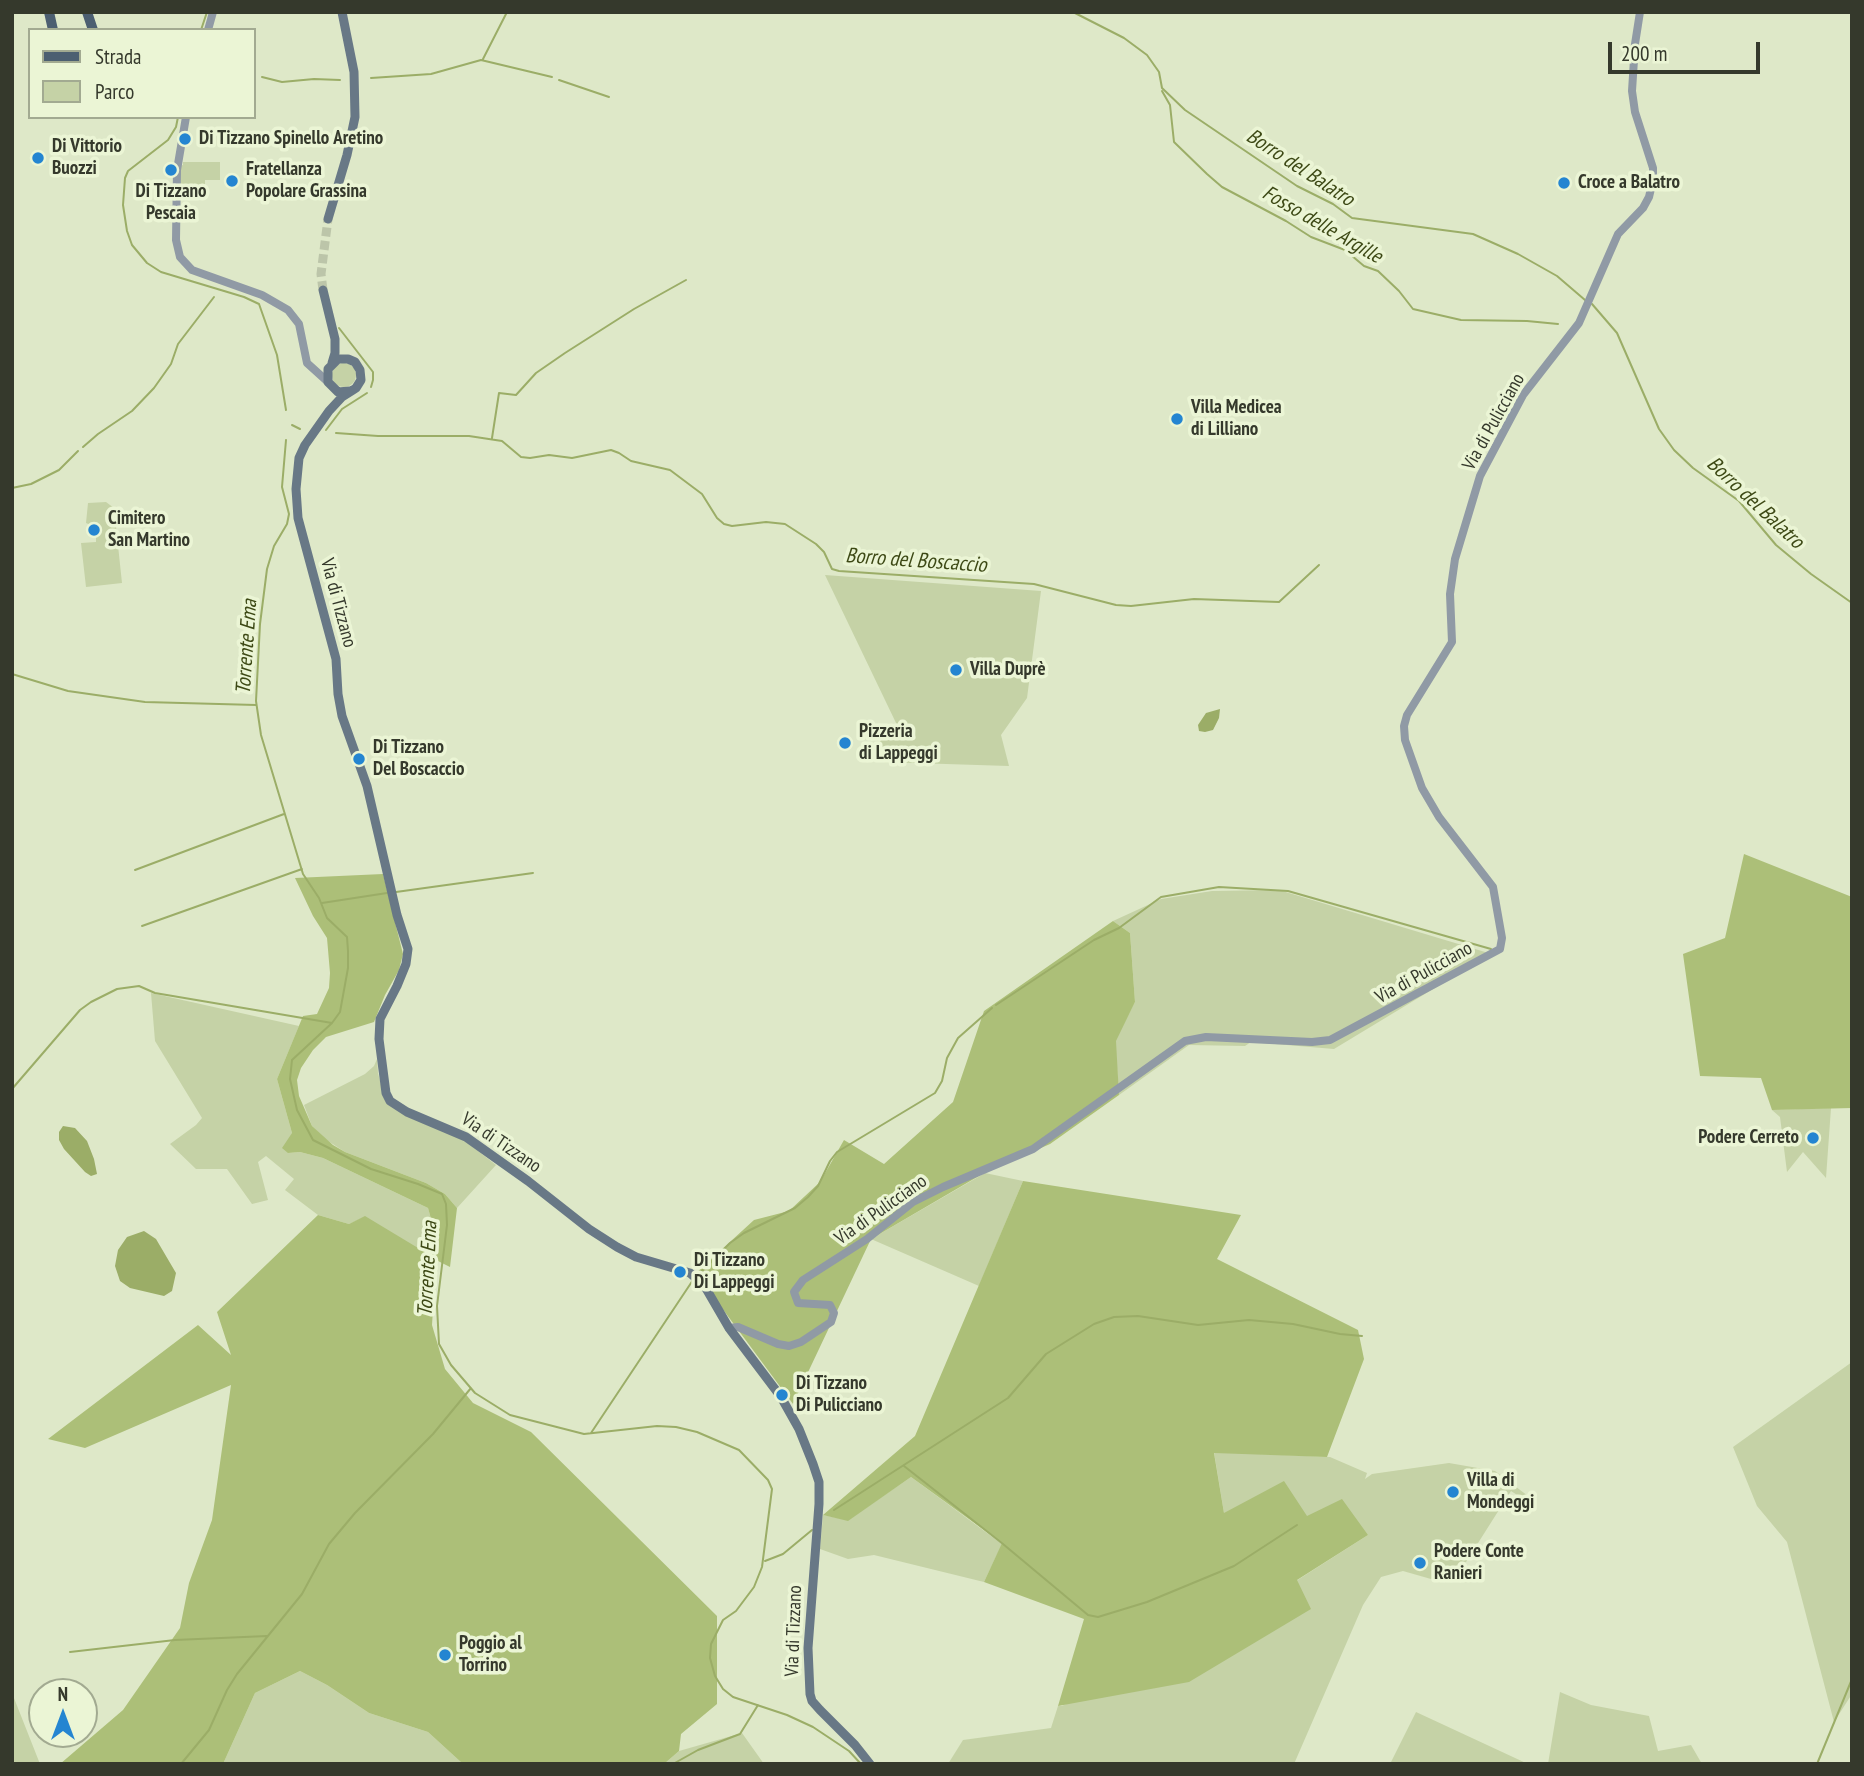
<!DOCTYPE html>
<html>
<head>
<meta charset="utf-8">
<style>
	body { margin:0 }
	#map { position:relative; width:1864px; height:1776px; overflow:hidden; background:#dee8c8; font-family:"PT Sans Narrow",sans-serif }
	canvas { display:block }
	.frame { position:absolute; inset:0; border:14px solid #35392c; pointer-events:none }
	.legend { position:absolute; left:28px; top:28px; width:228px; height:91px; box-sizing:border-box; background:#ebf5d5; border:2px solid #a2aa91; margin:0; padding:9px 12px; list-style:none; font-size:21px; color:#35392c }
	.legend li { display:flex; align-items:center; gap:14px; height:35px }
	.legend b { width:35px; border:2px solid #a2aa91 }
	.north { position:absolute; left:28px; top:1678px; width:70px; height:70px; box-sizing:border-box; background:#ebf5d5; border:2px solid #a2aa91; border-radius:50%; rotate:0deg; font-size:19px; font-weight:700; line-height:28px; text-align:center; color:#35392c }
	.north::after { content:''; display:block; margin:auto; width:24px; height:32px; background:#2485d1; clip-path:polygon(50% 0,100% 100%,50% 72%,0 100%) }
	.scale { position:absolute; left:1608px; top:42px; width:152px; height:32px; box-sizing:border-box; border:4px solid #35392c; border-top:0; padding-left:9px; font-size:21px; line-height:24px; white-space:nowrap; color:#35392c; -webkit-text-stroke:5px #ebf5d5; paint-order:stroke }
</style>
</head>
<body>
<div id="map">
<canvas width="1864" height="1776"></canvas>
<div class="frame"></div>
<ul class="legend">
<li><b style="height:9px;background:#4c5f71"></b>Strada</li>
<li><b style="height:19px;background:#c5d2a6"></b>Parco</li>
</ul>
<div class="north">N</div>
<div class="scale">200 m</div>
</div>
<script>
const c = document.querySelector('canvas').getContext('2d');
c.lineJoin = 'round';
function fill(path, color) { c.fillStyle = color; c.fill(path, 'evenodd'); }
const toPath = rows => new Path2D(rows.map(r => 'M' + r).join(''));
function strokePath(path, color, width, dash) { c.strokeStyle = color; c.lineWidth = width; c.lineCap = dash ? 'butt' : 'round'; c.setLineDash(dash || []); c.stroke(path); }
function label(font, color, halo, rows, align = 'center') {
  c.font = font + ' "PT Sans Narrow",sans-serif'; c.lineWidth = 7; c.setLineDash([]); c.textBaseline = 'middle'; c.strokeStyle = halo; c.fillStyle = color; for (const [text, x, y, turn = 0] of rows) {
    c.save(); c.translate(x, y); c.rotate((+turn || 0) * Math.PI / 180); c.textAlign = isNaN(turn) ? turn : align; if (halo) c.strokeText(text, 0, 0); c.fillText(text, 0, 0); c.restore();
  }
}
const green = toPath([
	[183,162,220,162,220,180,205,180,205,187,186,187,185,198,180,197,180,166,183,165],
	'332 375a12 12 0 1 1 24 0a12 12 0 1 1-24 0Z',
	[106,502,114,508,122,583,86,587,81,543,96,542,96,532,93,526,86,523,88,503],
	[825,575,1041,591,1027,698,1001,735,1009,766,883,762,880,741,897,725],
	[1279,890,1495,955,1453,977,1334,1049,1251,1042,1245,1046,1189,1045,1119,1095,1115,1041,1135,1002,1130,933,1113,921,1161,899,1212,891],
	[151,993,299,1026,277,1079,292,1133,288,1153,300,1152,323,1158,428,1208,433,1226,428,1255,365,1217,349,1224,318,1215,285,1190,294,1179,266,1156,258,1162,268,1200,252,1204,227,1169,196,1169,170,1144,196,1125,202,1118,155,1041],
	[377,1059,378,1073,384,1097,464,1140,496,1165,457,1208,445,1194,426,1183,345,1152,322,1137,312,1126,304,1105,365,1074,374,1066],
	[1831,1108,1826,1178,1803,1152,1787,1172,1780,1117,1772,1110],
	[985,1173,1023,1181,979,1286,871,1239],
	[1852,1362,1852,1694,1834,1722,1787,1542,1757,1506,1733,1447],
	[1214,1452,1330,1457,1367,1473,1365,1479,1372,1474,1449,1463,1495,1471,1532,1499,1528,1502,1511,1491,1466,1562,1431,1579,1403,1571,1381,1577,1363,1605,1294,1764,948,1764,963,1740,1051,1728,1058,1706,1062,1706,1296,1581,1368,1535,1307,1516,1224,1513],
	[911,1477,1002,1544,984,1582,874,1555,848,1559,820,1549,823,1515,848,1520],
	[300,1671,327,1685,369,1713,428,1732,463,1764,223,1764,255,1693],
	[1560,1692,1591,1705,1649,1716,1658,1751,1691,1745,1702,1764,1548,1764],
	[12,1693,40,1764,12,1764],
	[1416,1712,1528,1764,1390,1764],
	[742,1733,764,1764,664,1764,679,1751]
]);
const forest = toPath([
	[1744,854,1852,897,1852,1108,1772,1110,1761,1078,1700,1076,1683,954,1725,938],
	[383,874,403,954,399,970,385,995,374,1022,326,1037,313,1050,301,1068,297,1080,299,1096,312,1126,333,1145,345,1152,426,1183,445,1194,457,1208,450,1267,436,1260,432,1325,445,1369,473,1403,531,1432,717,1616,717,1704,681,1734,679,1751,664,1764,463,1764,428,1732,369,1713,327,1685,300,1671,255,1693,223,1764,60,1764,123,1710,180,1628,189,1583,212,1520,231,1385,85,1448,48,1439,198,1325,231,1355,217,1312,318,1215,349,1224,365,1216,428,1254,433,1226,428,1208,323,1158,300,1152,288,1153,282,1148,292,1133,277,1079,303,1016,317,1014,329,988,330,973,327,938,313,916,295,878],
	[1113,921,1130,933,1135,1002,1116,1041,1119,1095,1050,1144,984,1173,871,1239,793,1404,696,1273,754,1220,789,1211,820,1182,844,1140,884,1164,953,1102,984,1011],
	[1023,1181,1241,1215,1217,1259,1358,1330,1364,1359,1327,1457,1214,1453,1224,1513,1284,1481,1307,1516,1342,1499,1368,1535,1297,1580,1311,1609,1189,1682,1058,1706,1084,1619,984,1582,1002,1543,911,1477,848,1521,823,1515,915,1436]
]);
const water = toPath([
	[1220,709,1219,718,1213,730,1205,732,1199,731,1198,725,1206,713],
	[63,1126,75,1128,87,1141,94,1159,97,1174,91,1176,85,1172,64,1149,59,1140,59,1132],
	[144,1231,156,1239,176,1273,172,1291,164,1296,130,1288,120,1281,115,1266,118,1250,127,1237]
]);
const stream = toPath([
	[1073,12,1124,38,1147,55,1159,72,1162,88,1185,110,1297,186,1333,204,1352,218,1473,234,1518,254,1557,276,1585,300],
	[201,30,207,12],
	[483,59,507,12],
	[262,77,282,82,314,79,340,80],
	[371,78,431,74,481,60,552,77],
	[559,80,609,97],
	[1162,91,1170,105,1174,142,1207,174,1222,187,1286,221,1311,237,1345,250,1364,266,1378,271,1399,291,1413,309,1461,320,1527,321,1558,324],
	[178,117,176,127,168,140,128,171,125,178,123,205,127,231,132,245,147,263,161,272,244,297,259,304,277,355,286,410],
	[1592,304,1617,333,1659,429,1674,450,1693,468,1739,501,1776,545,1811,574,1852,603],
	[339,328,373,372,373,380,371,387],
	[292,425,300,429],
	[326,430,342,409,367,393],
	[336,433,378,436,469,436,502,441,521,457,530,458,549,455,572,458,611,450,619,453,631,461,670,470,702,494,717,518,724,524,732,526,766,522,785,524,816,544,824,552,832,569,839,571,1034,584,1116,605,1131,606,1194,599,1279,602,1319,565],
	[492,438,499,393,516,395,536,373,565,353,634,309,686,280],
	[286,440,282,487,289,514,287,524,274,546,267,569,260,624,256,701,261,735,303,874,319,898,327,918,347,937,348,951,348,968,340,1012,332,1023,292,1060,290,1079,297,1110,313,1140,371,1169,418,1184,442,1194,446,1204,447,1225,437,1306,439,1344,451,1365,475,1393,510,1415,584,1434,657,1426,676,1427,697,1432,739,1450,768,1480,772,1489,762,1567,754,1587,736,1611,723,1620,711,1644,710,1658,715,1676,723,1689,733,1697,787,1715,813,1727,849,1751,861,1764],
	[83,447,98,434,132,411,154,388,171,364,178,344,214,297],
	[12,488,31,484,59,470,78,451],
	[12,674,68,691,145,702,256,705],
	[135,870,284,814],
	[396,892,533,873],
	[322,903,387,893],
	[142,926,302,869],
	[996,1005,1094,940,1119,928,1161,897,1219,887,1288,891,1491,949],
	[12,1089,80,1010,91,1002,117,989,139,986,155,993,332,1023],
	[699,1274,730,1243,744,1233,795,1208,808,1197,818,1186,830,1161,837,1152,935,1093,942,1081,947,1058,958,1038,992,1008],
	[591,1433,693,1280],
	[904,1466,1003,1544,1088,1615,1098,1617,1147,1602,1234,1566,1297,1525],
	[834,1510,1008,1398,1046,1354,1094,1324,1114,1317,1138,1316,1198,1325,1249,1320,1293,1324,1340,1334,1362,1336],
	[765,1561,783,1554,812,1530],
	[70,1652,175,1640,267,1636],
	[181,1764,209,1730,227,1690,237,1674,302,1594,329,1544,355,1513,433,1434,471,1388],
	[673,1764,698,1750,740,1734,758,1705],
	[1817,1764,1852,1679]
]);
const secondaryTunnel = toPath([
	[323,290,321,274,328,219]
]);
const tertiary = toPath([
	[208,30,213,12],
	[186,117,177,170,176,240,180,257,192,270,262,295,288,310,299,324,307,363,328,382],
	[729,1328,738,1327,778,1344,789,1346,801,1342,831,1322,834,1313,830,1305,798,1303,794,1292,803,1280,867,1239,913,1202,943,1187,1033,1149,1185,1041,1206,1037,1312,1042,1330,1040,1500,949,1502,938,1493,887,1439,817,1422,788,1405,740,1404,726,1407,715,1452,642,1450,594,1455,559,1480,476,1523,395,1579,323,1618,234,1643,208,1649,197,1653,180,1653,168,1635,112,1632,91,1635,44,1640,12]
]);
const secondary = toPath([
	[328,219,347,155,355,117,354,72,342,12],
	[323,290,335,339,335,353,332,363],
	[350,391,338,392,328,382,328,369,338,359,348,359,355,362,360,370,361,380,356,388,353,390,342,397,329,411,305,445,299,458,296,489,298,518,336,659,338,694,342,716,367,786,397,915,408,949,406,964,397,986,380,1019,379,1039,386,1093,390,1101,407,1112,466,1137,528,1181,589,1229,617,1247,636,1257,690,1273,704,1285,729,1328,781,1397,799,1429,813,1464,819,1482,819,1504,808,1648,810,1694,812,1701,820,1710,855,1745,870,1764]
]);
const primary = toPath([
	[49,12,53,30],
	[87,12,93,30]
]);
const markers = [
	[185,139,7,"#2485d1"],
	[38,158,7,"#2485d1"],
	[171,170,7,"#2485d1"],
	[232,181,7,"#2485d1"],
	[1564,183,7,"#2485d1"],
	[1177,419,7,"#2485d1"],
	[94,530,7,"#2485d1"],
	[956,670,7,"#2485d1"],
	[845,743,7,"#2485d1"],
	[359,759,7,"#2485d1"],
	[1813,1138,7,"#2485d1"],
	[680,1272,7,"#2485d1"],
	[782,1395,7,"#2485d1"],
	[1453,1492,7,"#2485d1"],
	[1420,1563,7,"#2485d1"],
	[445,1655,7,"#2485d1"]
];
const poiNames = [
	["Di Tizzano Spinello Aretino",199,139],
	["Di Vittorio",52,147],
	["Buozzi",52,169],
	["Fratellanza",246,170],
	["Popolare Grassina",246,192],
	["Croce a Balatro",1578,183],
	["Di Tizzano",171,192,"center"],
	["Pescaia",171,214,"center"],
	["Villa Medicea",1191,408],
	["di Lilliano",1191,430],
	["Cimitero",108,519],
	["San Martino",108,541],
	["Villa Duprè",970,670],
	["Pizzeria",859,732],
	["di Lappeggi",859,754],
	["Di Tizzano",373,748],
	["Del Boscaccio",373,770],
	["Podere Cerreto",1799,1138,"right"],
	["Di Tizzano",694,1261],
	["Di Lappeggi",694,1283],
	["Di Tizzano",796,1384],
	["Di Pulicciano",796,1406],
	["Villa di",1467,1481],
	["Mondeggi",1467,1503],
	["Podere Conte",1434,1552],
	["Ranieri",1434,1574],
	["Poggio al",459,1644],
	["Torrino",459,1666]
];
const streetNames = [
	["Via di Pulicciano",1494,422,-61],
	["Via di Tizzano",338,603,75],
	["Via di Pulicciano",1424,973,-29],
	["Via di Tizzano",501,1143,34],
	["Via di Pulicciano",881,1210,-35],
	["Via di Tizzano",794,1631,-88]
];
const waterNames = [
	["Borro del Balatro",1300,168,33],
	["Fosso delle Argille",1322,225,30],
	["Borro del Balatro",1755,503,43],
	["Borro del Boscaccio",916,561,4],
	["Torrente Ema",247,647,-86],
	["Torrente Ema",428,1269,-87]
];
fill(green, '#c5d2a6');
fill(forest, '#acbf78');
fill(water, '#9bad67');
strokePath(stream, '#9bad67', 2);
strokePath(secondaryTunnel, '#bcc5a9', 9, [9, 4.5]);
strokePath(tertiary, '#909aa5', 8);
strokePath(secondary, '#687886', 9);
strokePath(primary, '#4c5f71', 10);
for (const [x, y, r, color] of markers) { const dot = new Path2D(); dot.arc(x, y, r, 0, 2 * Math.PI); c.fillStyle = color; c.fill(dot); strokePath(dot, '#ebf5d5', 2.5); }
label('bold 19px', '#35392c', '#ebf5d5', poiNames, 'left');
label('19px', '#35392c', '#ebf5d5', streetNames);
label('italic 21px', '#3d4915', '#ebf5d5', waterNames);
</script>
</body>
</html>
